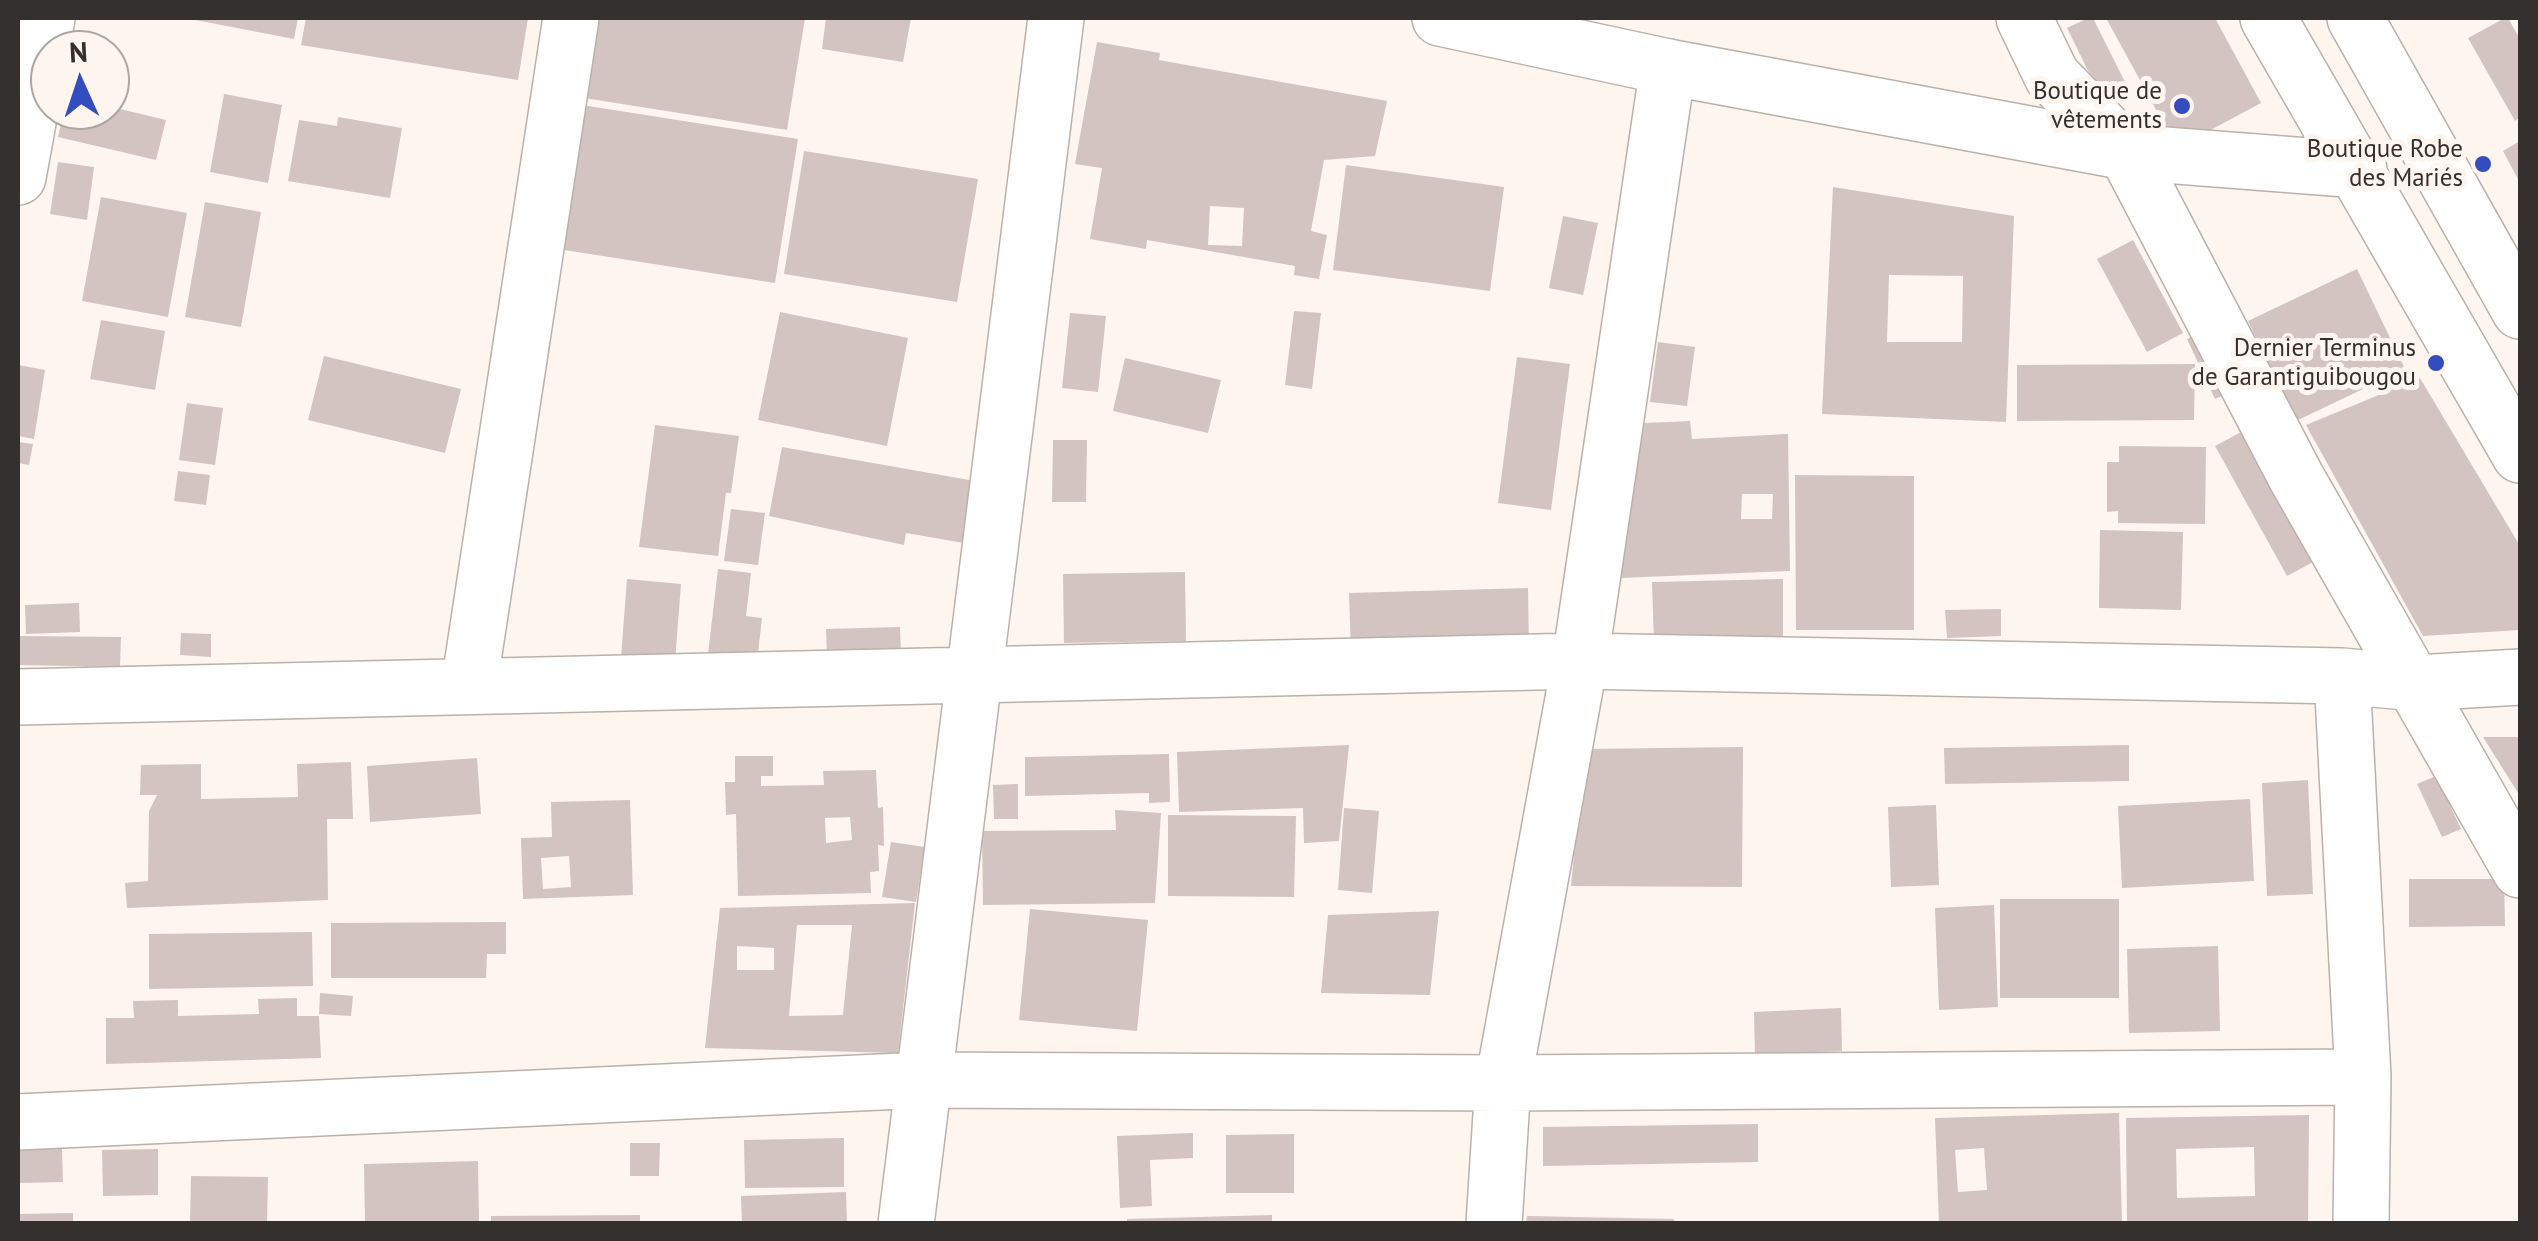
<!DOCTYPE html>
<html>
<head>
<meta charset="utf-8">
<style>
	body { margin:0 }
	#map { position:relative; width:2538px; height:1241px; overflow:hidden; background:#fef5ee; font-family:"PT Sans",sans-serif }
	canvas { display:block }
	.frame { position:absolute; inset:0; border:20px solid #34302d; pointer-events:none }
	.north { position:absolute; left:30px; top:30px; width:100px; height:100px; box-sizing:border-box; background:#fef5ee; border:2px solid #ada6a1; border-radius:50%; rotate:357deg; font-size:28px; font-weight:700; line-height:40px; text-align:center; color:#34302d }
	.north::after { content:''; display:block; margin:auto; width:35px; height:45px; background:#344dbe; clip-path:polygon(50% 0,100% 100%,50% 72%,0 100%) }
</style>
</head>
<body>
<div id="map">
<canvas width="2538" height="1241"></canvas>
<div class="frame"></div>
<div class="north">N</div>
</div>
<script>
const c = document.querySelector('canvas').getContext('2d');
c.lineJoin = 'round';
function fill(path, color) { c.fillStyle = color; c.fill(path, 'evenodd'); }
const toPath = rows => new Path2D(rows.map(r => 'M' + r).join(''));
function strokePath(path, color, width, dash) { c.strokeStyle = color; c.lineWidth = width; c.lineCap = dash ? 'butt' : 'round'; c.setLineDash(dash || []); c.stroke(path); }
function label(font, color, halo, rows, align = 'center') {
  c.font = font + ' "PT Sans",sans-serif'; c.lineWidth = 10; c.setLineDash([]); c.textBaseline = 'middle'; c.strokeStyle = halo; c.fillStyle = color; for (const [text, x, y, turn = 0] of rows) {
    c.save(); c.translate(x, y); c.rotate((+turn || 0) * Math.PI / 180); c.textAlign = isNaN(turn) ? turn : align; if (halo) c.strokeText(text, 0, 0); c.fillText(text, 0, 0); c.restore();
  }
}
const building = toPath([
	[185,18,298,18,294,39],
	[306,18,528,18,518,80,301,45],
	[597,18,805,18,787,130,584,98],
	[826,18,911,18,903,62,822,49],
	[2088,18,2093,18,2129,90,2104,103,2067,28],
	[2106,18,2215,18,2261,103,2177,148],
	[2505,18,2508,18,2520,39,2520,117,2515,121,2468,38],
	[1097,42,1160,53,1159,60,1387,101,1375,156,1324,160,1311,231,1327,235,1319,279,1294,275,1295,266,1147,240,1146,249,1090,239,1102,168,1075,164],
	[1210,206,1244,208,1242,246,1208,245],
	[110,62,125,65,116,108,166,120,156,160,58,137,64,110,110,110],
	[224,94,282,105,268,183,210,172],
	[582,105,798,139,775,283,558,249],
	[338,117,402,128,390,198,288,181,299,120,337,126],
	[2520,141,2520,183,2503,151],
	[804,151,978,179,957,302,784,274],
	[58,162,94,167,87,220,50,214],
	[1346,165,1504,187,1490,291,1333,270],
	[1833,187,2014,216,2006,422,1822,414],
	[1889,275,1963,276,1962,342,1887,342],
	[101,197,187,213,168,317,82,301],
	[205,202,261,212,241,327,185,317],
	[1563,216,1598,223,1583,295,1549,288],
	[2133,240,2183,333,2147,352,2097,259],
	[2357,269,2405,369,2296,421,2248,321],
	[1294,311,1321,313,1312,389,1285,385],
	[780,312,908,338,887,446,758,420],
	[1070,313,1106,316,1098,392,1062,388],
	[101,320,165,331,155,390,90,379],
	[2210,328,2239,388,2215,399,2187,339],
	[1658,342,1695,347,1687,406,1650,402],
	[324,356,461,389,445,453,308,420],
	[1517,357,1570,364,1551,510,1498,503],
	[1125,358,1221,380,1208,433,1113,411],
	[2195,364,2194,420,2017,421,2017,365],
	[18,365,45,370,34,439,18,436],
	[2420,378,2520,546,2520,630,2423,636,2306,425],
	[187,403,223,408,215,465,179,460],
	[1690,421,1692,439,1788,434,1790,571,1620,578,1624,424],
	[1742,494,1773,494,1772,519,1741,519],
	[655,425,739,436,731,493,726,493,718,556,639,547],
	[2243,431,2315,561,2287,576,2215,446],
	[1053,440,1087,440,1086,502,1052,502],
	[18,442,33,444,29,465,18,463],
	[2119,446,2206,447,2205,524,2118,523,2118,511,2107,512,2107,462,2119,462],
	[782,447,975,481,964,543,906,533,904,545,769,516],
	[178,471,210,475,206,505,174,501],
	[1795,475,1914,476,1914,630,1796,630],
	[731,509,765,513,758,565,724,561],
	[2100,530,2183,532,2181,610,2099,608],
	[718,569,751,573,746,616,762,618,757,661,708,654],
	[1185,572,1186,641,1064,643,1063,574],
	[627,579,681,584,675,661,621,657],
	[1783,579,1783,641,1654,643,1652,582],
	[1528,588,1529,649,1351,654,1349,593],
	[79,603,80,632,26,634,25,605],
	[2001,609,2001,636,1947,638,1945,610],
	[900,627,901,655,827,656,826,629],
	[181,633,211,634,211,657,180,655],
	[18,636,121,637,120,667,18,665],
	[2483,737,2520,737,2520,796],
	[1349,745,1339,841,1304,843,1303,808,1179,812,1177,752],
	[2129,745,2129,781,1945,784,1944,748],
	[1743,747,1742,887,1571,886,1584,749],
	[1169,754,1170,802,1149,803,1149,793,1025,796,1025,757],
	[735,756,773,756,773,776,761,776,761,786,824,785,823,771,876,770,878,808,883,807,884,846,878,845,879,871,870,872,871,893,738,896,736,814,726,815,725,782,735,782],
	[850,817,852,840,826,843,825,818],
	[477,758,481,814,370,822,367,766],
	[351,762,353,819,327,819,328,900,127,908,125,883,148,881,149,811,157,795,140,795,141,765,201,764,201,799,298,797,297,764],
	[2436,776,2461,829,2442,837,2417,784],
	[2308,780,2313,894,2267,896,2262,783],
	[1018,784,1018,819,994,819,993,785],
	[2250,799,2254,881,2122,888,2118,806],
	[630,800,633,895,523,899,521,838,552,837,551,802],
	[569,856,571,887,543,889,541,858],
	[1936,805,1939,885,1891,887,1888,807],
	[1344,808,1379,811,1372,893,1338,890],
	[1115,810,1161,813,1155,903,983,905,982,831,1116,830],
	[1168,815,1296,816,1294,897,1168,896],
	[891,842,925,847,916,902,882,897],
	[2409,879,2504,879,2505,926,2409,927],
	[2000,899,2119,899,2119,998,2000,998],
	[915,903,898,1053,705,1048,720,908],
	[797,925,852,925,843,1015,789,1016],
	[737,946,774,948,774,970,737,970],
	[1994,905,1998,1007,1939,1010,1935,908],
	[1030,909,1148,920,1137,1031,1019,1020],
	[1439,911,1430,995,1321,993,1328,915],
	[506,922,506,954,487,954,486,978,331,978,331,923],
	[312,932,313,986,149,989,149,934],
	[2218,946,2220,1031,2129,1033,2127,949],
	[320,993,353,996,351,1016,319,1014],
	[297,998,297,1016,319,1016,321,1058,106,1064,106,1018,134,1018,133,1001,178,1000,178,1016,259,1014,258,999],
	[1841,1008,1842,1051,1755,1055,1754,1012],
	[2119,1113,2122,1224,1939,1224,1935,1118],
	[1984,1148,1987,1190,1958,1192,1955,1150],
	[2309,1115,2308,1224,2127,1224,2126,1118],
	[2254,1147,2255,1196,2177,1198,2176,1149],
	[1758,1124,1758,1162,1543,1166,1543,1127],
	[1193,1133,1193,1158,1150,1160,1152,1206,1120,1208,1117,1136],
	[1294,1134,1294,1193,1226,1193,1226,1135],
	[844,1138,844,1187,745,1188,744,1140],
	[630,1143,660,1143,659,1176,630,1176],
	[62,1149,63,1182,18,1183,18,1150],
	[158,1149,158,1195,103,1196,102,1150],
	[478,1161,479,1224,365,1224,364,1164],
	[191,1176,268,1177,267,1224,190,1224],
	[846,1192,847,1224,742,1224,741,1196],
	[73,1213,73,1224,18,1224,18,1214],
	[640,1215,640,1224,491,1224,491,1216],
	[1272,1215,1272,1224,1127,1224,1127,1219],
	[1527,1216,1674,1219,1674,1224,1526,1224]
]);
const minor = toPath([
	[2024,18,2052,76,2126,152,2296,477,2520,870],
	[18,177,47,18],
	[2342,676,2363,1077,2361,1224],
	[469,686,571,18],
	[18,697,1580,661,2342,676,2416,683,2520,677],
	[18,1122,923,1080,1503,1083,2363,1077],
	[906,1224,1056,18],
	[1494,1224,1503,1083,1580,661,1668,67]
]);
const tertiary = toPath([
	[1440,18,1668,67,2126,152,2359,170]
]);
const secondary = toPath([
	[2268,18,2520,455],
	[2355,18,2520,311]
]);
const markers = [
	[2182,106,10,"#344dbe"],
	[2483,164,10,"#344dbe"],
	[2436,363,10,"#344dbe"]
];
const poiNames = [
	["Boutique de",2162,92],
	["vêtements",2162,121],
	["Boutique Robe",2463,150],
	["des Mariés",2463,179],
	["Dernier Terminus",2416,349],
	["de Garantiguibougou",2416,378]
];
fill(building, '#d3c4c1');
strokePath(minor, '#bcb1a8', 58);
strokePath(tertiary, '#bcb1a8', 58);
strokePath(secondary, '#bcb1a8', 58);
strokePath(minor, '#fff', 55);
strokePath(tertiary, '#fff', 55);
strokePath(secondary, '#fff', 55);
for (const [x, y, r, color] of markers) { const dot = new Path2D(); dot.arc(x, y, r, 0, 2 * Math.PI); c.fillStyle = color; c.fill(dot); strokePath(dot, '#fef5ee', 4); }
label('25px', '#34302d', '#fef5ee', poiNames, 'right');
</script>
</body>
</html>
